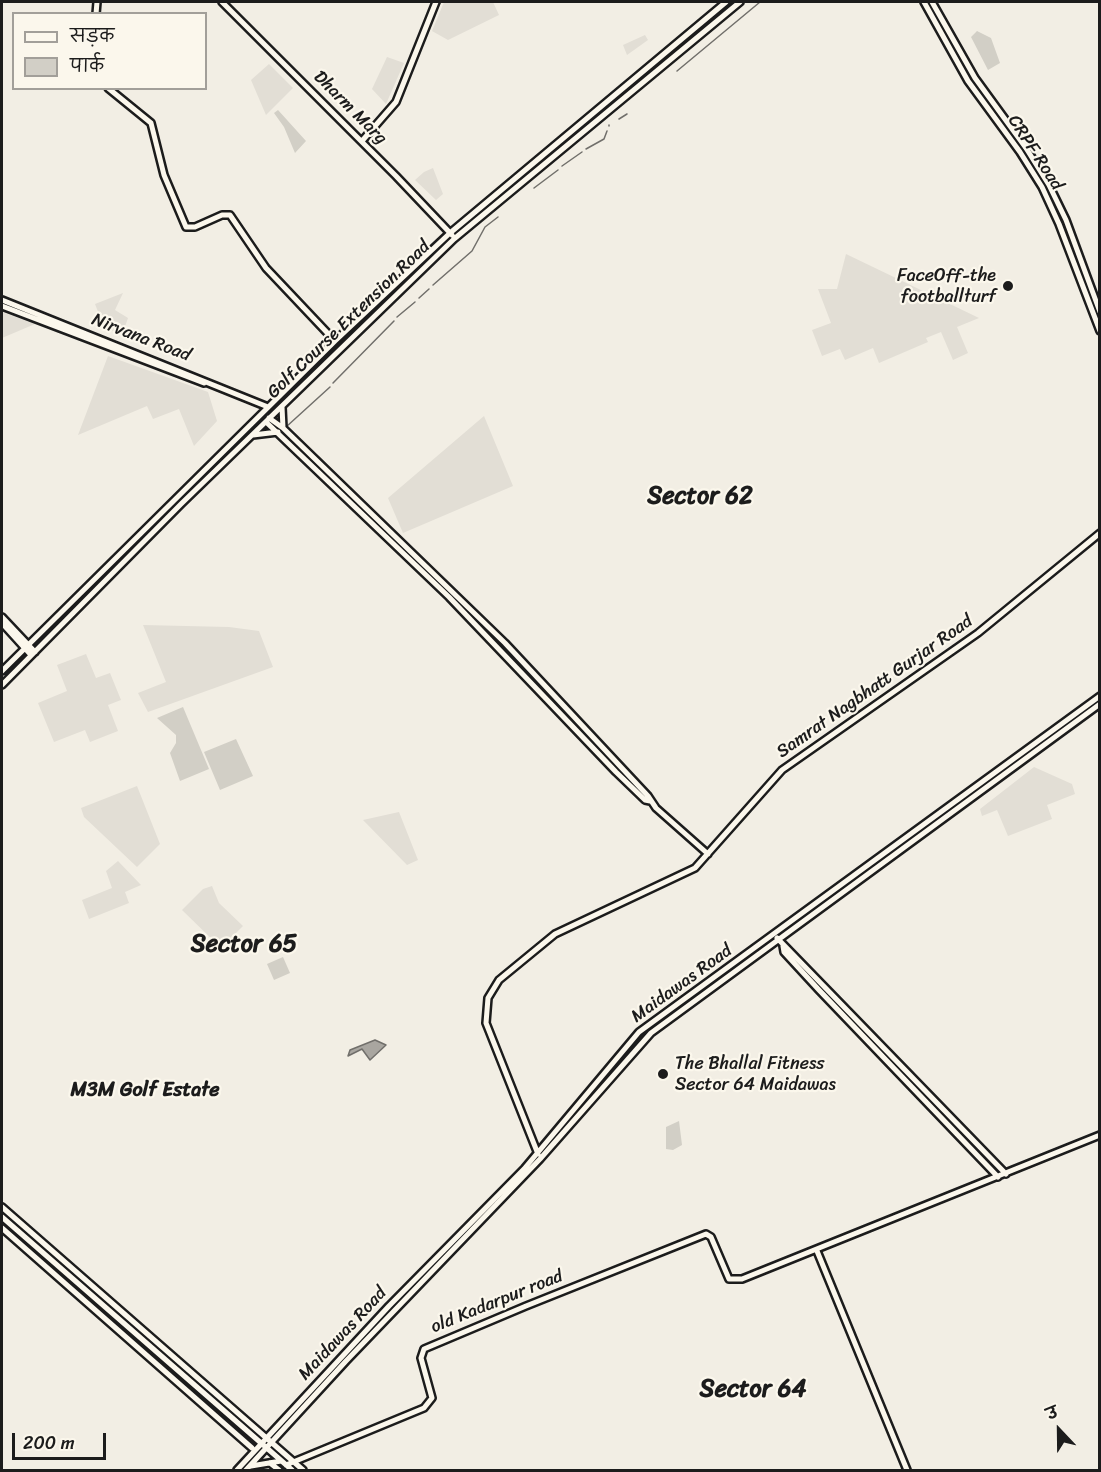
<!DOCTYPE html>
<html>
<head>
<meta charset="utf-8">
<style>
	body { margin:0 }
	#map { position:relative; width:1101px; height:1472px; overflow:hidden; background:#f2eee4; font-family:Sriracha,"Playpen Sans Deva",sans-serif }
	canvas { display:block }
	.frame { position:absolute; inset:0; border:3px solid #1c1c1c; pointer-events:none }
	.legend { position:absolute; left:12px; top:12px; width:195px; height:78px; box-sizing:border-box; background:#fbf7ec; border:2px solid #a29f99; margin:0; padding:8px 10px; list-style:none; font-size:18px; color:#1c1c1c }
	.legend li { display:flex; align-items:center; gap:12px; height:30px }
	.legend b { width:30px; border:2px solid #a29f99 }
	.north { position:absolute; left:1029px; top:1400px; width:60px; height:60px; -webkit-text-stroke:4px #fbf7ec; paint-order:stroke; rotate:338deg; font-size:16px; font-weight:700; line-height:24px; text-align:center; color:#1c1c1c }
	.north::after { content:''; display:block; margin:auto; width:21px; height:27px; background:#1c1c1c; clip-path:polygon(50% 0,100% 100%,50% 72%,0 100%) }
	.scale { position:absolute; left:12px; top:1433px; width:94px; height:27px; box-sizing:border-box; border:3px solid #1c1c1c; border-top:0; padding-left:8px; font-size:18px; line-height:21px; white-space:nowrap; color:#1c1c1c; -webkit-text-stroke:4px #fbf7ec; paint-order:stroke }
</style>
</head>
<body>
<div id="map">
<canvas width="1101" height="1472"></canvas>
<div class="frame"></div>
<ul class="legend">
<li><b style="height:8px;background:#fbf7ec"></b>सड़क</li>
<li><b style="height:16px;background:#d2cfc6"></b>पार्क</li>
</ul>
<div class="north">उ</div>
<div class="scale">200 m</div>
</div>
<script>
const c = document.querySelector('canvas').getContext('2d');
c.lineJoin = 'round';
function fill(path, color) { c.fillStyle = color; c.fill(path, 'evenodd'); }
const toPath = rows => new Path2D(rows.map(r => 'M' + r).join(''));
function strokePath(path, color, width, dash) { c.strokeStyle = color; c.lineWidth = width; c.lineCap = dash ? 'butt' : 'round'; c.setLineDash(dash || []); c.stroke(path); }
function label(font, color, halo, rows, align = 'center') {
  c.font = font + ' Sriracha,sans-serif'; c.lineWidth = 4.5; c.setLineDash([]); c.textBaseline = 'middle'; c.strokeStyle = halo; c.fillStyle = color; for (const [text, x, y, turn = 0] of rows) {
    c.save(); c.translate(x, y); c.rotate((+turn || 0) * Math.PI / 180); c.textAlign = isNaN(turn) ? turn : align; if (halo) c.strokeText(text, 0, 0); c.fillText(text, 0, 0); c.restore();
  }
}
const built = toPath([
	[444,2,493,2,499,15,448,40,432,31],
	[645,35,648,40,627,55,623,45],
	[387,57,404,63,386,104,372,89],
	[269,64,293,88,266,115,251,80],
	[433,168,443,194,436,200,415,180,424,172],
	[846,254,979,318,957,327,968,353,953,360,941,332,926,338,928,342,879,363,873,348,845,360,840,349,822,356,812,330,831,323,818,289,837,289],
	[123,293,115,310,128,318,122,335,104,327,95,304],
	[2,312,35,324,2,338],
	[108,356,208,392,217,421,194,446,179,409,153,419,147,406,78,435],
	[484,416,513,486,403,533,388,498],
	[143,625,229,627,259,631,273,667,148,712,138,693,166,682],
	[86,654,96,678,110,673,121,700,108,705,118,731,90,742,85,730,54,742,38,703,67,691,57,665],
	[1034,767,1072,784,1075,794,1047,805,1052,819,1008,836,997,810,982,816,980,809],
	[137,786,160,844,137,867,84,817,81,808],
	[399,812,418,860,407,865,363,820],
	[118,861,141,885,125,892,129,903,89,919,82,900,112,888,106,871],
	[212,886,219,903,243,926,221,948,182,910,203,889]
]);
const green = toPath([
	[977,31,991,38,1000,63,988,70,971,37],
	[278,110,306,141,295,153,284,127,274,113],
	[189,489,190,492,164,519,36,647,33,646],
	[183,707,209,769,180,781,170,753,176,743,176,735,157,718],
	[236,739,253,776,220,790,204,752],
	[283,957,290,973,274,980,267,964],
	[679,1121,682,1145,673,1150,666,1149,666,1127]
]);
const water = toPath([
	[375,1040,386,1045,370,1060,362,1049,348,1056,350,1050,375,1040]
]);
const stream = toPath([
	[677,71,760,2],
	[619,119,627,114],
	[609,126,609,125],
	[586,149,604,139,607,131],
	[562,166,582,152],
	[534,188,558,170],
	[433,285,472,251,485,227,498,217],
	[419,298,429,289],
	[397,317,415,302],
	[333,383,394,321],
	[286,427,330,387]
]);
const secondary = toPath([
	[222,2,396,176,452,235],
	[924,2,968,81,1020,152,1042,187,1059,224,1100,331],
	[932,2,975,78,1026,148,1049,185,1066,220,1100,312],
	[96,14,97,2],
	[108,88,151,123,164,175,186,227,195,227,222,215,230,215,266,268,335,341],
	[362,141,396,102,436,2],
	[2,300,268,407],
	[2,306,204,383],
	[282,407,283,428],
	[269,418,283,428,505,643,648,796,656,808,708,854],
	[266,422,449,597,616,772,645,800,650,801],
	[253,435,278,432],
	[2,617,35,652],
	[2,623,31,655],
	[2,671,335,341,450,233,726,2],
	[2,685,181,504,454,239,740,2],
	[777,938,1006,1174],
	[783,946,784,952,819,990,998,1177],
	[538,1154,486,1023,488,998,499,980,555,934,695,868,782,770,978,633,1100,533],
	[2,1207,303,1470],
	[2,1217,292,1470],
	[2,1228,252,1448],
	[817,1251,907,1470],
	[270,1463,279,1470],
	[286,1465,424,1408,432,1398,421,1358,424,1349,526,1306,706,1234,711,1237,729,1279,742,1279,1100,1135],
	[251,1466,281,1461],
	[237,1470,389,1306,524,1169,639,1032,1100,696],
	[246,1470,346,1361,540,1159,651,1033,1100,704]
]);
const markers = [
	[1008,286,6,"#1c1c1c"],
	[663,1074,6,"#1c1c1c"]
];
const streetNames = [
	["Dharm Marg",350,108,45],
	["CRPF Road",1035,153,57],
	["Golf Course Extension Road",349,320,-44],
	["Nirvana Road",141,338,21],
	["Samrat Nagbhatt Gurjar Road",875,687,-35],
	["Maidawas Road",682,984,-36],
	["old Kadarpur road",497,1302,-22],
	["Maidawas Road",343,1334,-47]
];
const poiNames = [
	["FaceOff-the",996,276],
	["footballturf",996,297],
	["The Bhallal Fitness",675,1064,"left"],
	["Sector 64 Maidawas",675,1085,"left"]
];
const neighbourhoodNames = [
	["M3M Golf Estate",145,1091]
];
const districtNames = [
	["Sector 62",700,497],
	["Sector 65",244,945],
	["Sector 64",753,1390]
];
fill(built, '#e2ded5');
fill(green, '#d2cfc6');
fill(water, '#a9a6a0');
strokePath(water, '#716f6b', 1.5);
strokePath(stream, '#716f6b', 1.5);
strokePath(secondary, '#1c1c1c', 10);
strokePath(secondary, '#fbf7ec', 5);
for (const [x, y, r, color] of markers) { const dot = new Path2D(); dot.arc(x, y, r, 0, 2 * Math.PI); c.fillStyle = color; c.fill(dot); strokePath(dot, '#fbf7ec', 2); }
label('18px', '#1c1c1c', '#fbf7ec', streetNames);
label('18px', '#1c1c1c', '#fbf7ec', poiNames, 'right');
label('bold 20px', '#1c1c1c', '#fbf7ec', neighbourhoodNames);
label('bold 24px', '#1c1c1c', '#fbf7ec', districtNames);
</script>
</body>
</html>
